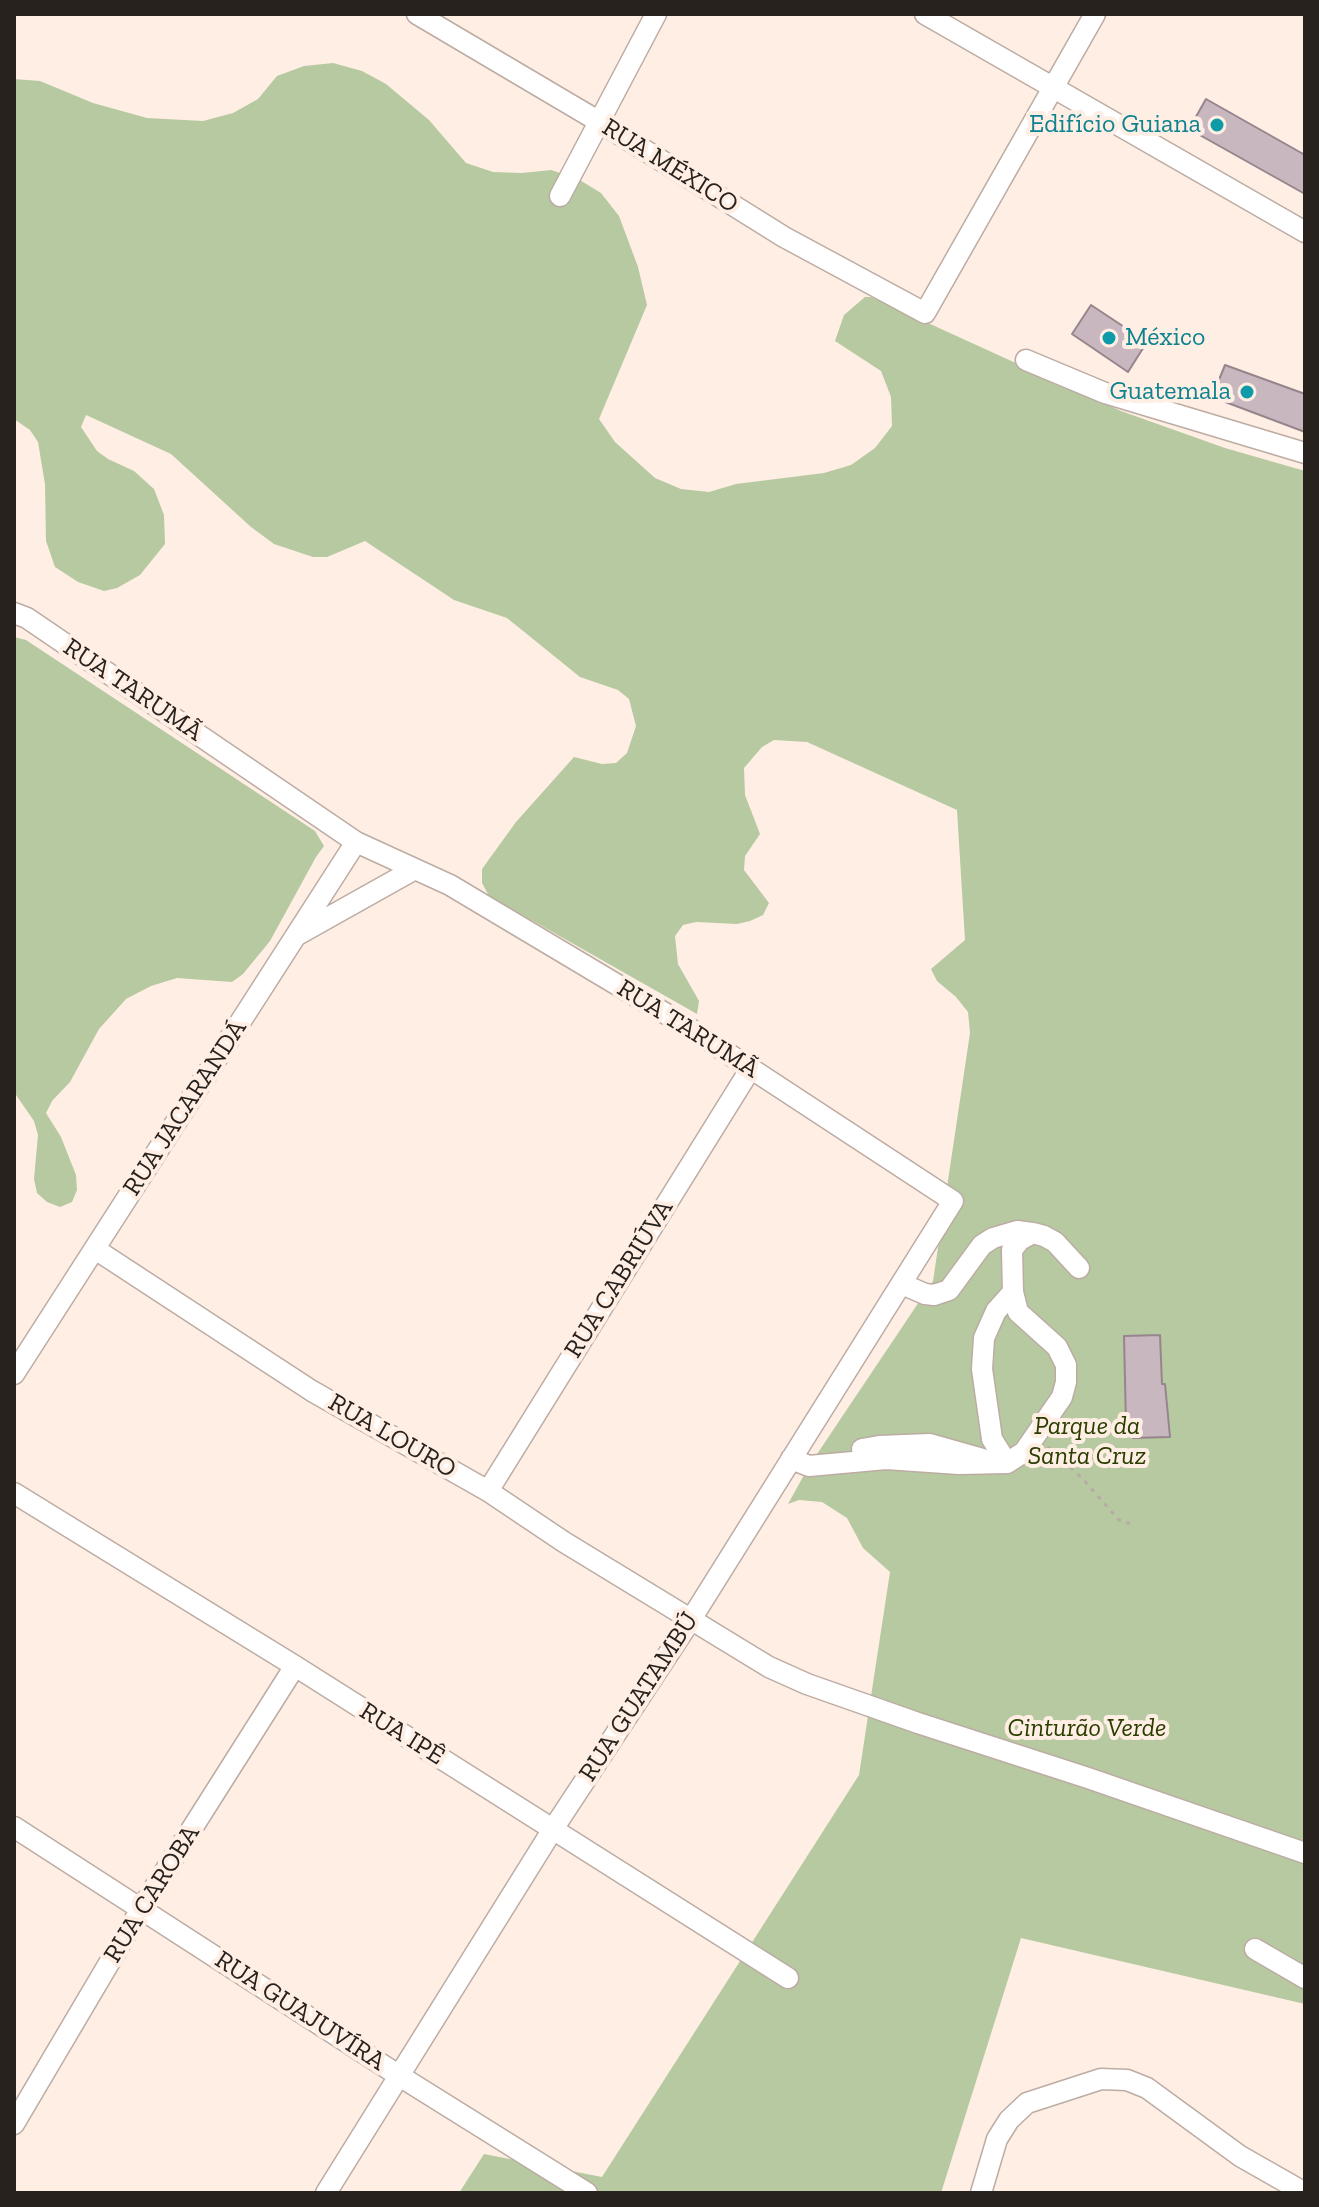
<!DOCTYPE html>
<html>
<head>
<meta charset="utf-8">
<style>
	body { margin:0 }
	#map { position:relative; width:1319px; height:2207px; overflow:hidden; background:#ffeee4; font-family:"Zilla Slab",serif }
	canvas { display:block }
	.frame { position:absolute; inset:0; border:16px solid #28221e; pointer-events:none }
</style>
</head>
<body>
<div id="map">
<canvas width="1319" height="2207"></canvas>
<div class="frame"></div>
</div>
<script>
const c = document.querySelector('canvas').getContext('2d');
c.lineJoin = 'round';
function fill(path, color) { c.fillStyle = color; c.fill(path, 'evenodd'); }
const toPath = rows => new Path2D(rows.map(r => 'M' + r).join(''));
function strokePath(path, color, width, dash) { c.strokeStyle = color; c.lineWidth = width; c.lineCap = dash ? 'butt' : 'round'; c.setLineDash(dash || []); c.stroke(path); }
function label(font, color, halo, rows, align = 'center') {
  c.font = font + ' "Zilla Slab",serif'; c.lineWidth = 8; c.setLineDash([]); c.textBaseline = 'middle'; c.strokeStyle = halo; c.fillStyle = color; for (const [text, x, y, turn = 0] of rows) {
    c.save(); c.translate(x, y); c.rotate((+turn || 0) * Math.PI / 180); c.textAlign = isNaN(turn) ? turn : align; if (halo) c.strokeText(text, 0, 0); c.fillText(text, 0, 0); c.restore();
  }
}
const green = toPath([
	[333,63,362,71,386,84,429,120,466,163,493,172,522,173,551,170,578,179,601,193,619,216,638,267,647,305,599,419,615,442,655,478,681,489,709,492,736,484,824,473,851,465,875,448,892,426,891,397,881,371,835,341,844,315,865,297,871,297,1121,411,1225,448,1305,471,1305,2004,1021,1938,941,2193,459,2193,484,2154,602,2177,859,1775,890,1572,863,1548,847,1518,822,1502,799,1500,788,1504,809,1466,933,1281,970,1033,968,1012,956,997,937,981,931,969,965,940,957,810,807,742,774,740,762,747,744,768,745,795,760,834,745,856,744,870,769,903,763,915,750,921,737,924,696,922,683,925,675,936,678,964,699,1001,697,1014,489,896,482,883,482,869,516,822,574,757,602,764,616,763,627,753,636,726,629,699,618,690,580,677,507,618,454,600,365,541,327,557,313,557,274,544,251,527,171,454,86,415,81,427,97,451,108,459,134,471,154,489,164,515,165,544,140,575,117,588,104,591,78,582,55,567,46,541,45,484,38,442,30,430,14,419,14,79,40,81,93,103,147,118,203,121,233,113,258,99,277,76,304,66],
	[14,637,26,640,315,831,324,846,316,857,270,941,243,974,232,982,177,978,151,986,126,999,99,1029,70,1082,52,1101,46,1113,61,1137,76,1175,77,1190,72,1202,60,1207,47,1202,37,1193,34,1179,38,1135,34,1121,14,1092]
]);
const building = toPath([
	[1206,99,1305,155,1305,194,1189,129,1206,99],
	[1091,305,1147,342,1128,372,1072,334,1091,305],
	[1225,365,1305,394,1305,432,1212,397,1225,365],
	[1160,1335,1162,1384,1165,1384,1170,1437,1133,1438,1133,1425,1126,1425,1124,1336,1160,1335]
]);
const path = toPath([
	[1048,1447,1082,1478,1118,1519,1124,1523,1130,1523]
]);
const minor = toPath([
	[417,14,598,121,784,237,925,313,1095,14],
	[925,14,1305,232],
	[560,196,656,14],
	[1026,360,1105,393,1305,453],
	[14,613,27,618,356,842,450,885,683,1024,953,1201,690,1621,553,1829,326,2193],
	[299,934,415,869],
	[95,1249,312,1391,488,1491,564,1542,769,1667,807,1684,918,1723,1088,1778,1305,1853],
	[902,1284,925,1294,934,1295,949,1290,982,1245,993,1238,1017,1231,1032,1233],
	[14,1374,356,842],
	[862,1449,879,1446,930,1444,983,1459],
	[791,1459,809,1466,886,1459,959,1464,1007,1463,1024,1452,1062,1397,1066,1382,1066,1365,1057,1347,1018,1312,1013,1292,1012,1250,1020,1240,1033,1233,1044,1236,1055,1242,1079,1268],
	[1007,1463,992,1439,982,1369,984,1338,996,1311,1013,1292],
	[488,1491,751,1068],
	[14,1493,295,1666,788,1978],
	[14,1827,398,2075,587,2193],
	[1255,1949,1305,1978],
	[14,2124,141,1909,295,1666],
	[981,2193,997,2139,1009,2120,1027,2103,1101,2079,1127,2080,1147,2088,1240,2156,1305,2193]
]);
const markers = [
	[1217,125,8,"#0f9aa8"],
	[1109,338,8,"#0f9aa8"],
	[1247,392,8,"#0f9aa8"]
];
const cultureNames = [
	["Edifício Guiana",1201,125],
	["México",1125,338,"left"],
	["Guatemala",1231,392]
];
const streetNames = [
	["RUA MÉXICO",670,166,32],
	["RUA TARUMÃ",133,690,34],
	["RUA TARUMÃ",688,1029,32],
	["RUA JACARANDÁ",185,1108,-57],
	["RUA CABRIÚVA",619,1279,-58],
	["RUA LOURO",392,1436,30],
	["RUA GUATAMBÚ",639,1697,-57],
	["RUA IPÊ",402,1734,32],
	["RUA CAROBA",152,1894,-58],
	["RUA GUAJUVÍRA",300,2011,33]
];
const parkNames = [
	["Parque da",1087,1427],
	["Santa Cruz",1087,1457],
	["Cinturão Verde",1087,1729]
];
fill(green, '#b7c9a0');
fill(building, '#c8b7bf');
strokePath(building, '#96858d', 2);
strokePath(minor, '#bcaca3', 23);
strokePath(path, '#b8aba3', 3, [4, 6]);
strokePath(minor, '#fff', 20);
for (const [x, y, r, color] of markers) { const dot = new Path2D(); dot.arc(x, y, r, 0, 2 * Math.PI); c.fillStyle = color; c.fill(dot); strokePath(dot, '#ffeee4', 3); }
label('26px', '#0d838f', '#ffeee4', cultureNames, 'right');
label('26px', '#28221e', '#ffeee4', streetNames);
label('italic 26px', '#2a3e00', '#ffeee4', parkNames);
</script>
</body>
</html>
